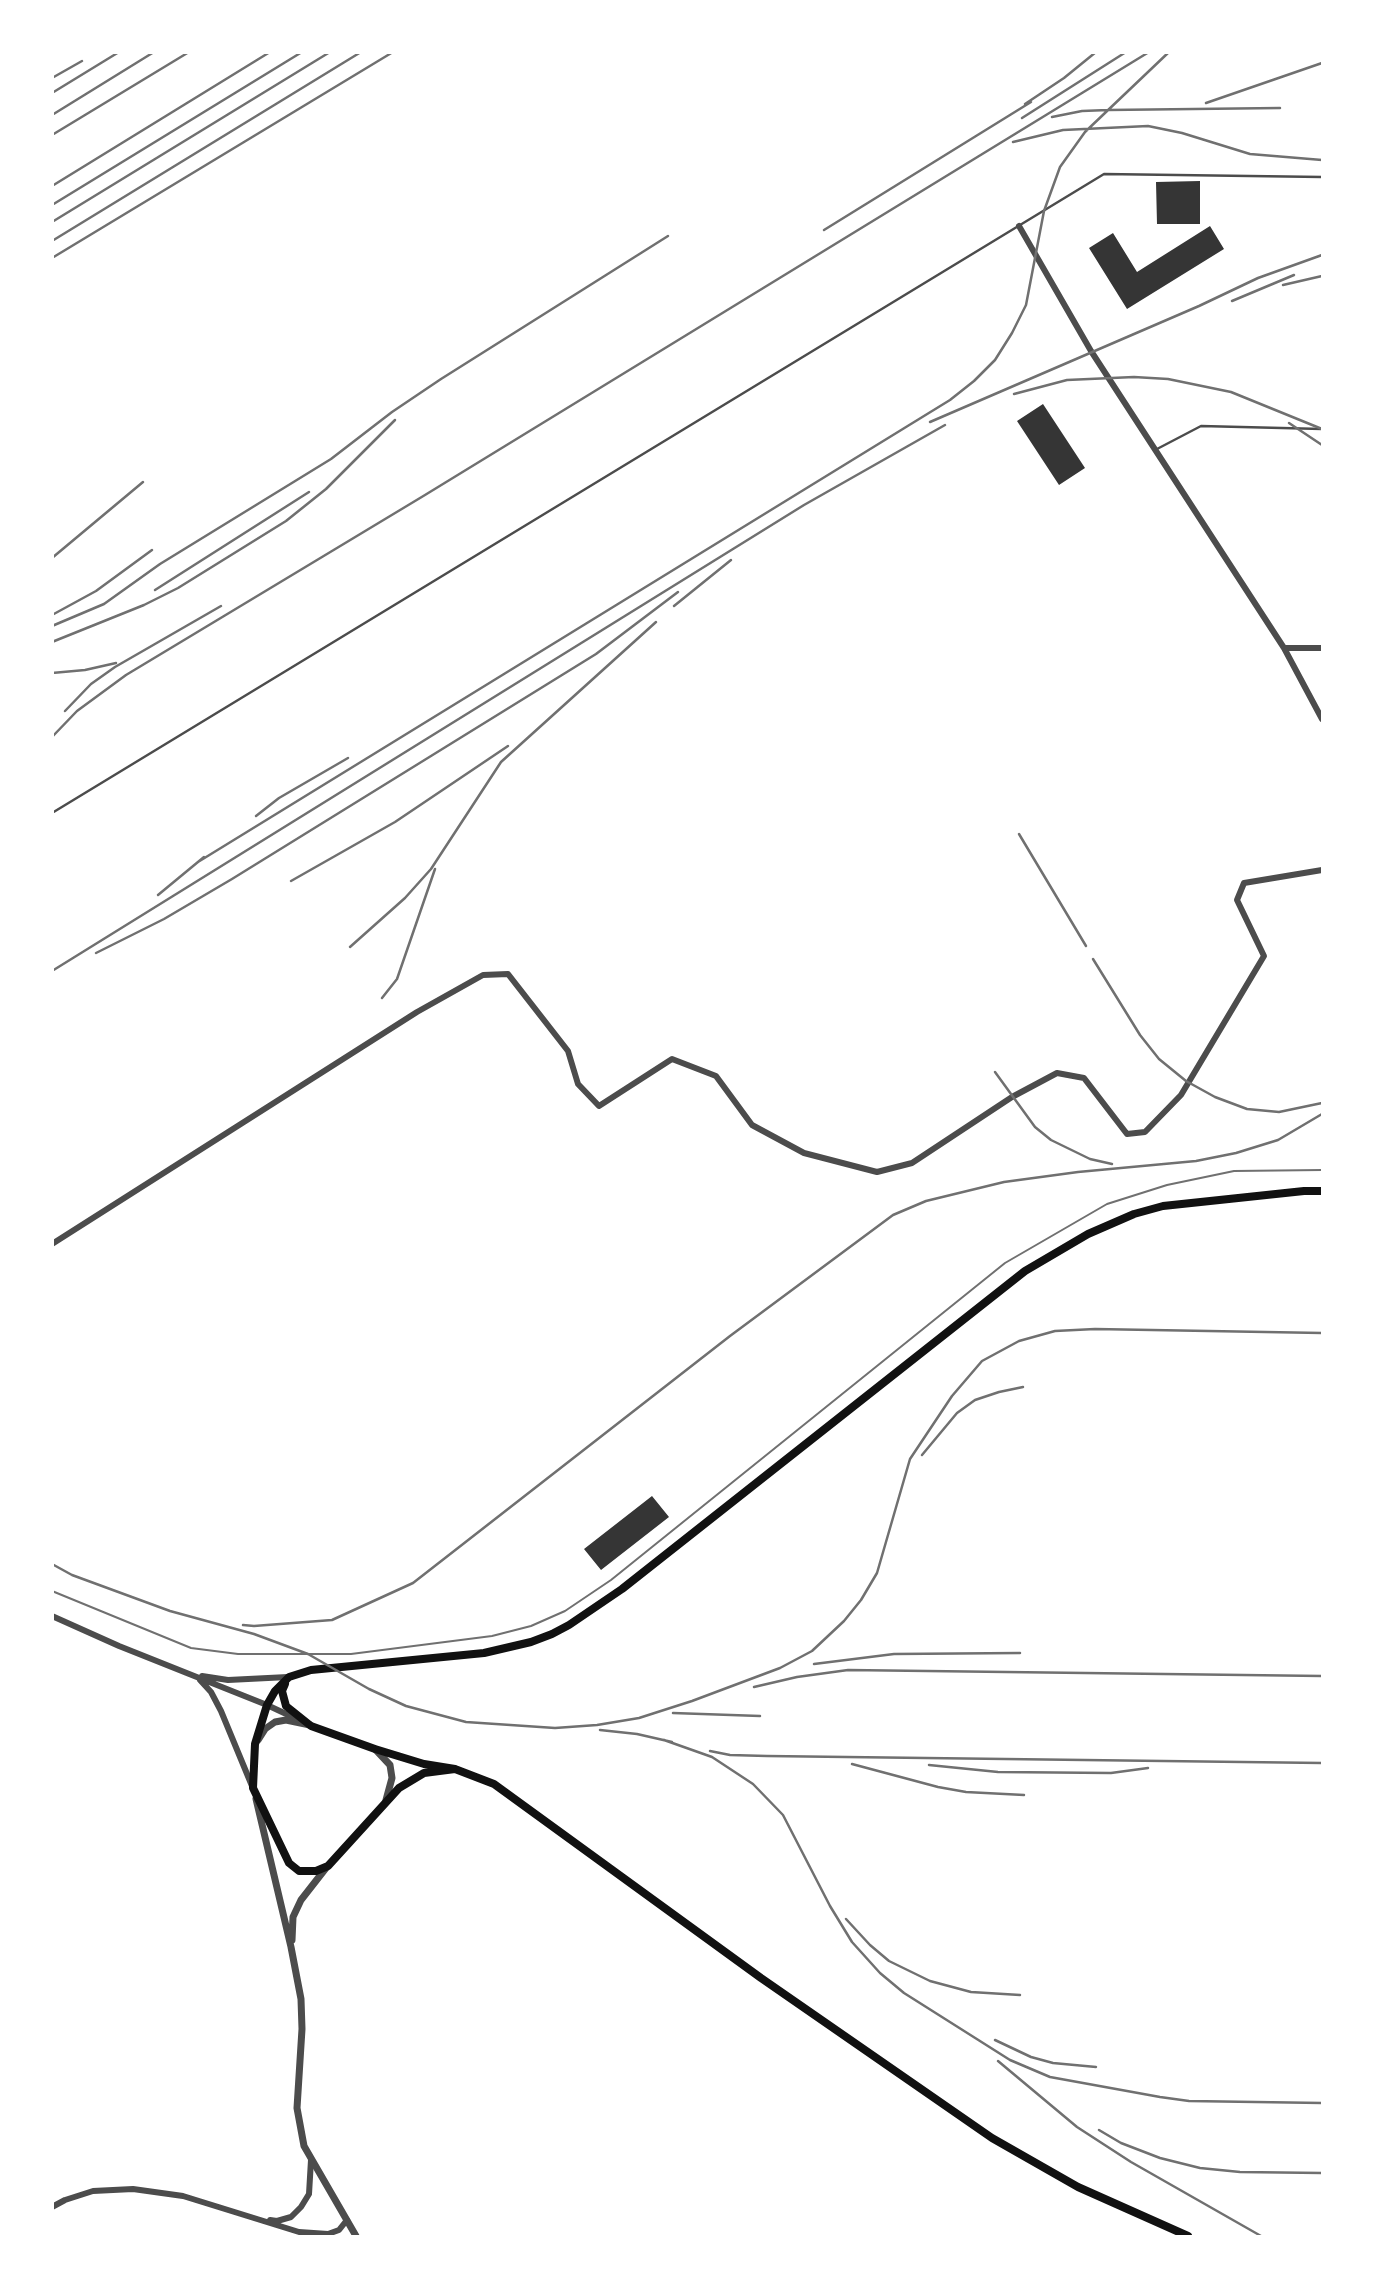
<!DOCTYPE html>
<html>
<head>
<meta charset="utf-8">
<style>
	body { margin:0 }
	#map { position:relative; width:1375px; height:2289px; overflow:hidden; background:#fff; font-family:Rubik,sans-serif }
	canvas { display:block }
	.frame { position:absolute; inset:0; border:54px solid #fff; pointer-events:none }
</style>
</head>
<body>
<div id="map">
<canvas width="1375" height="2289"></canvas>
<div class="frame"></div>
</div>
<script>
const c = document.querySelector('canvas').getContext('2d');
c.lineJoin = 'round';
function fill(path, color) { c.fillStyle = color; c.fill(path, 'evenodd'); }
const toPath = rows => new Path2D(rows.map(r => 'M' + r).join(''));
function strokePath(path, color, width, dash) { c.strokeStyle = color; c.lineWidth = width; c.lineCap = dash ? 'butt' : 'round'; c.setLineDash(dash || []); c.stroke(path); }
const building = toPath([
	[1200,181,1200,224,1157,224,1156,182],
	[1210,226,1224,249,1127,309,1089,248,1113,233,1137,272],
	[1043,404,1085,468,1059,485,1017,421],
	[652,1496,669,1517,601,1570,584,1549]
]);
const service = toPath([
	[1157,449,1201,426,1322,429],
	[52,813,1104,174,1322,177]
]);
const minor = toPath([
	[1019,226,1091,351,1284,648,1322,719],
	[1284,648,1322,648],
	[52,1244,417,1012,483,975,508,974,568,1051,578,1084,599,1106,672,1059,716,1076,752,1125,804,1153,877,1172,912,1163,1012,1097,1057,1073,1084,1078,1127,1134,1145,1132,1181,1095,1264,956,1237,900,1244,883,1322,870],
	[52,1616,119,1646,267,1705,299,1720],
	[202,1676,228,1680,288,1677],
	[200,1680,211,1692,221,1711,252,1786],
	[52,2207,65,2200,93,2191,133,2189,183,2196,299,2232,328,2234,339,2230,347,2220],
	[270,2220,277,2221,291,2217,301,2207,309,2194,311,2160]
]);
const tertiary = toPath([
	[258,1740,265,1729,275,1722,286,1720,310,1725],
	[375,1749,390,1765,392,1778,386,1800],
	[256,1799,291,1947,301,1999,302,2029,297,2108,304,2146,356,2236],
	[292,1940,293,1917,301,1900,326,1868]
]);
const secondary = toPath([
	[285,1684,282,1691,286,1706,311,1726,375,1749,424,1764,455,1769,494,1784,761,1978,992,2138,1078,2187,1188,2236],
	[455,1769,424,1773,399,1788,328,1866,316,1871,299,1871,289,1863,253,1788,255,1744,267,1705,275,1691,289,1677,311,1670,484,1653,531,1642,552,1634,569,1625,622,1589,1025,1271,1088,1234,1134,1214,1163,1206,1304,1191,1322,1191]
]);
const tram = toPath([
	[52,1591,191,1648,238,1654,351,1654,492,1636,531,1626,565,1611,611,1580,1005,1263,1107,1204,1167,1185,1234,1171,1322,1170]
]);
const rail = toPath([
	[52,78,82,61],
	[52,93,119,52],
	[1206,103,1322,63],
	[1025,104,1064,78,1096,52],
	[52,115,154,52],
	[1052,117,1082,111,1108,110,1280,108],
	[1022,118,1126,52],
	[52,135,189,52],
	[1013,142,1063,130,1148,126,1182,133,1250,154,1322,160],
	[52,186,270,52],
	[52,205,302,52],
	[52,222,330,52],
	[824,230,1031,102],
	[52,241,361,52],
	[52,258,393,52],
	[1283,285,1322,276],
	[1232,301,1294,275],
	[1014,394,1067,380,1134,377,1168,379,1231,392,1322,429],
	[930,422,1199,306,1258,278,1322,255],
	[1289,423,1322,445],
	[52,558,143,482],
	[155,590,309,492],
	[674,606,731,560],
	[52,615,96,591,152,550],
	[52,626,104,604,160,564,331,459,392,412,441,379,668,236],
	[52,642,144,605,178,588,286,521,326,489,395,420],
	[52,673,85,670,116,663],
	[65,711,91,684,115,667,221,606],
	[52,737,77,711,126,675,425,495,1149,52],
	[256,816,279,798,348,758],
	[1019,834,1086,946],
	[198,862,950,400,974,381,995,360,1012,333,1026,305,1044,211,1060,167,1085,132,1169,52],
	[291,881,395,822,508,746],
	[158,895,204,857],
	[350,947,405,898,431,869,501,762,656,622],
	[96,953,164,919,232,879,596,654,678,592],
	[1093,959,1140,1035,1159,1059,1186,1081,1215,1097,1247,1109,1279,1112,1322,1103],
	[52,971,804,505,945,425],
	[382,998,397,979,435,869],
	[995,1072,1035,1127,1051,1140,1090,1159,1112,1164],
	[922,1455,957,1413,975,1400,999,1392,1023,1387],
	[52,1564,72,1575,170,1611,254,1634,308,1654,369,1689,406,1706,466,1722,555,1728,597,1725,639,1718,692,1701,780,1668,812,1651,844,1621,861,1600,877,1573,910,1459,952,1396,982,1361,1019,1341,1055,1331,1095,1329,1322,1333],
	[243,1625,254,1626,332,1620,413,1583,730,1336,893,1215,926,1201,1004,1182,1078,1172,1196,1161,1236,1153,1278,1140,1322,1114],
	[814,1664,894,1654,1020,1653],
	[754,1687,797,1677,848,1670,1322,1676],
	[673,1713,760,1716],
	[600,1730,637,1734,672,1742],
	[664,1740,712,1757,753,1784,783,1815,830,1906,852,1942,880,1973,904,1993,1010,2060,1050,2077,1160,2097,1189,2101,1322,2103],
	[710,1751,730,1755,767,1756,1322,1763],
	[852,1764,938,1787,966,1792,1024,1795],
	[929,1765,998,1772,1111,1773,1148,1768],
	[846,1919,870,1945,889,1961,930,1981,971,1992,1020,1995],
	[995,2040,1031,2057,1053,2063,1096,2067],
	[998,2061,1077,2127,1131,2162,1261,2236],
	[1099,2130,1121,2143,1160,2158,1200,2168,1240,2172,1322,2173]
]);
fill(building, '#353535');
strokePath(service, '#4c4c4c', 2.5);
strokePath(minor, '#4c4c4c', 6);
strokePath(tertiary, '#4c4c4c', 7);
strokePath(secondary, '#111', 8);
strokePath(tram, '#707070', 2);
strokePath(rail, '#707070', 2.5);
</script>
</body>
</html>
